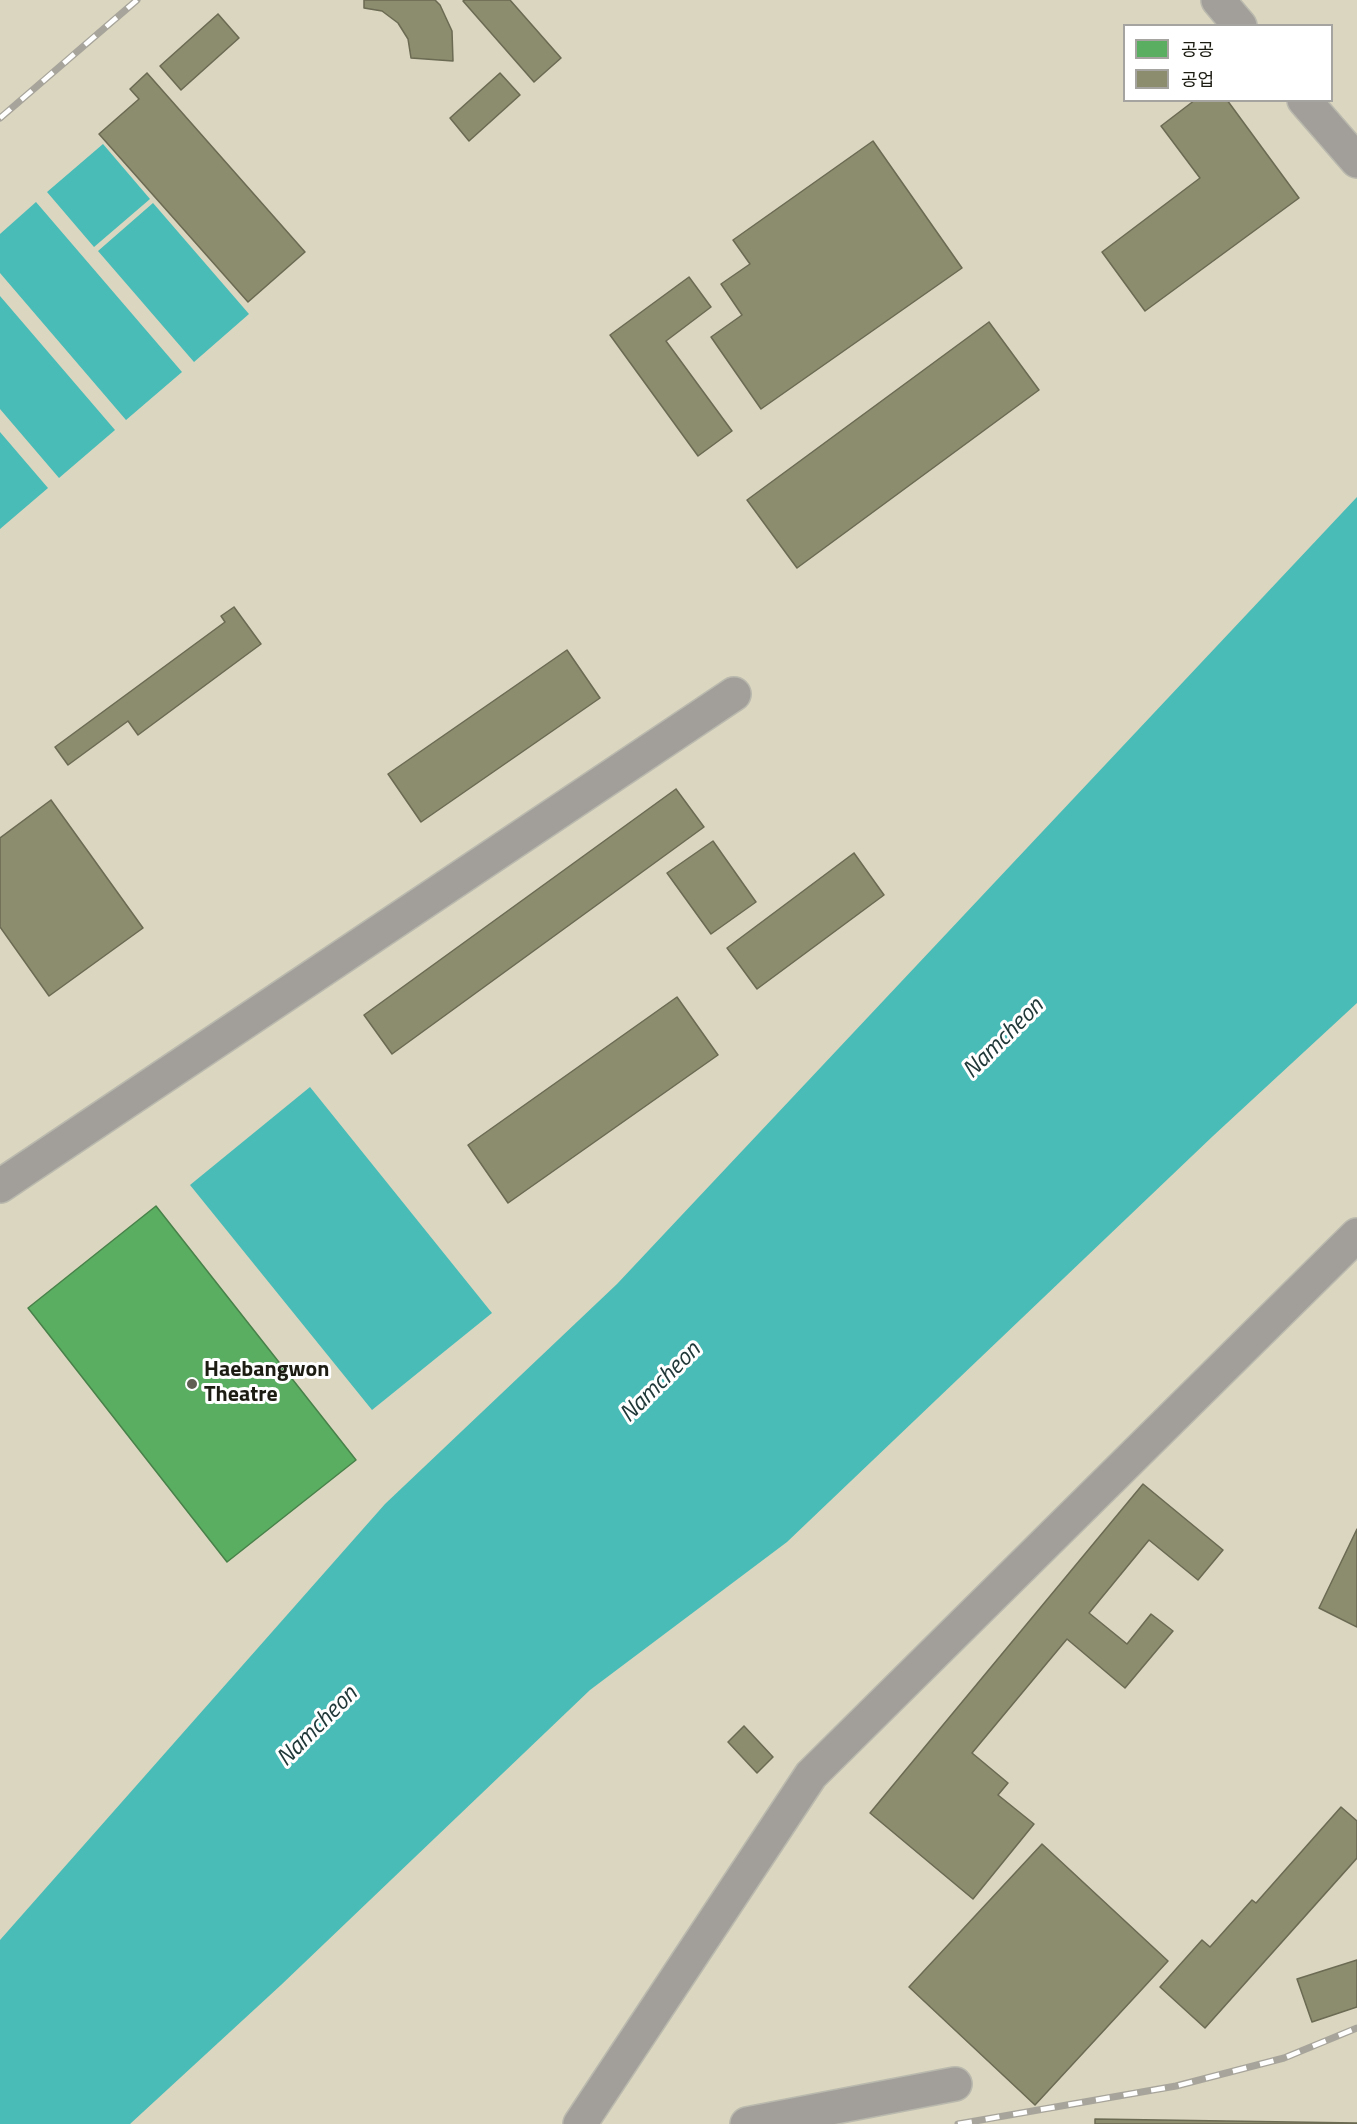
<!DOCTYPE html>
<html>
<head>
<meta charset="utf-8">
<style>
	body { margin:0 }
	#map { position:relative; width:1357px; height:2124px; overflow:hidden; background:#dedcce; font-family:"Titillium Web","Noto Sans KR",sans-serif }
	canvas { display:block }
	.legend { position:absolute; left:1123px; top:24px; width:210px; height:78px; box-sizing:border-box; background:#fff; border:2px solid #a5a4a1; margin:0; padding:8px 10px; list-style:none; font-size:18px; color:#1d1c13 }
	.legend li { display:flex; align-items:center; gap:12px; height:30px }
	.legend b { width:30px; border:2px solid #a5a4a1 }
</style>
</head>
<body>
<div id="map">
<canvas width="1357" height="2124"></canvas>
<ul class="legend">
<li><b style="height:16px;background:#5aae61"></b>공공</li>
<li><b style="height:16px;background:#8c8c6e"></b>공업</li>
</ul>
</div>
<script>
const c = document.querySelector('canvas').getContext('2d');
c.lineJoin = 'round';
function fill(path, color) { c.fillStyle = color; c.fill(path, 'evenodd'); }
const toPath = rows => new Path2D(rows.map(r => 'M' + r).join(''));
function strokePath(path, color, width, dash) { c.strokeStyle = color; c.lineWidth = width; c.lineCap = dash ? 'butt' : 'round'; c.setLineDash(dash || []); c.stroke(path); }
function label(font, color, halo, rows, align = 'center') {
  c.font = font + ' "Titillium Web",sans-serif'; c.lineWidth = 6; c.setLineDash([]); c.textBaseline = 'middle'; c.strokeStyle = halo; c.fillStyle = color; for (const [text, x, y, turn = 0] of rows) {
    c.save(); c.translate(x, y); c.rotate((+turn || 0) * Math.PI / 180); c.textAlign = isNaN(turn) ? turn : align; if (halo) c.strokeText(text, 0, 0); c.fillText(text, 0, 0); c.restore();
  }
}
const built = toPath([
	[0,0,1357,0,1357,2124,0,2124],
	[1124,26,1332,26,1332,100,1124,100]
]);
const water = toPath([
	[103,144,150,199,94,247,47,192],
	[36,202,182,372,126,420,0,273,0,234],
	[153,203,249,314,194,362,98,251],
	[0,296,115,430,59,478,0,409],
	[0,432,48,488,0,529],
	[1357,497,1357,1003,1213,1136,787,1542,590,1690,281,1985,130,2124,0,2124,0,1940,385,1504,617,1284],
	[310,1087,492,1313,372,1410,190,1185]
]);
const public = toPath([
	[156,1206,356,1460,227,1562,28,1308,156,1206]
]);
const industry = toPath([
	[364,0,435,0,440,5,452,31,453,61,411,58,408,39,398,23,382,11,364,8,364,0],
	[465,0,510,0,561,58,534,82,463,1,465,0],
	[218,14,239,38,181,90,160,66,218,14],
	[147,73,305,252,248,302,99,134,139,99,130,89,147,73],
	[500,73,520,95,469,141,450,118,500,73],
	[1195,100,1227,100,1299,198,1145,311,1102,252,1200,178,1161,126,1195,100],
	[873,141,962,268,761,409,711,337,742,315,721,284,750,264,733,240,873,141],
	[689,277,711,307,666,341,732,431,698,456,610,335,689,277],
	[989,322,1039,390,797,568,747,500,989,322],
	[234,607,261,644,138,735,128,721,68,765,55,747,225,622,221,616,234,607],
	[567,650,600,698,421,822,388,774,567,650],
	[676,789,704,827,392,1054,364,1015,676,789],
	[51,800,143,928,49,996,0,927,0,838,51,800],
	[713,841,756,902,711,934,667,873,713,841],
	[854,853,884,895,757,989,727,948,854,853],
	[677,997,718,1055,508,1203,468,1145,677,997],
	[1143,1484,1223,1550,1198,1580,1149,1540,1089,1613,1127,1644,1151,1614,1173,1631,1125,1688,1067,1639,972,1753,1008,1783,998,1795,1034,1824,973,1899,870,1813,1143,1484],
	[1357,1529,1357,1627,1319,1608,1357,1529],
	[744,1726,773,1757,757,1773,728,1742,744,1726],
	[1341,1807,1357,1821,1357,1858,1205,2028,1160,1987,1202,1940,1210,1947,1252,1900,1256,1903,1341,1807],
	[1042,1844,1168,1961,1035,2105,909,1987,1042,1844],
	[1357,1960,1357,2007,1312,2022,1297,1979,1357,1960],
	[1095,2119,1357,2123,1357,2124,1095,2124,1095,2119]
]);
const minor = toPath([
	[1218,0,1240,26],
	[1304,100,1357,161],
	[0,1186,734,694],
	[580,2124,811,1775,1357,1235],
	[747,2124,955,2084]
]);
const rail = toPath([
	[0,118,137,0],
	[958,2124,1176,2086,1284,2058,1357,2028]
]);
const markers = [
	[192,1384,6,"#615f54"]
];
const poiNames = [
	["Haebangwon",204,1371],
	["Theatre",204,1396]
];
const waterNames = [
	["Namcheon",1004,1039,-45],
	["Namcheon",661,1383,-45],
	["Namcheon",318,1727,-45]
];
fill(built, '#dbd6bf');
fill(water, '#49bcb8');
fill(public, '#5aae61');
strokePath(public, '#48824a', 1.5);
fill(industry, '#8c8c6e');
strokePath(industry, '#6b6a53', 1.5);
strokePath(minor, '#bab9ae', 36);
strokePath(minor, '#a29f9a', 33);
strokePath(rail, '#a7a49b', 7);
strokePath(rail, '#fff', 4.5, [14]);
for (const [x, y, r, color] of markers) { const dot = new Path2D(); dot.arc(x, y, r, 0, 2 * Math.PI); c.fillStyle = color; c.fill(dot); strokePath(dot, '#fff', 2); }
label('bold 22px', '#1d1c13', '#fff', poiNames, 'left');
label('italic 24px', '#213838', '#fff', waterNames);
</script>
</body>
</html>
